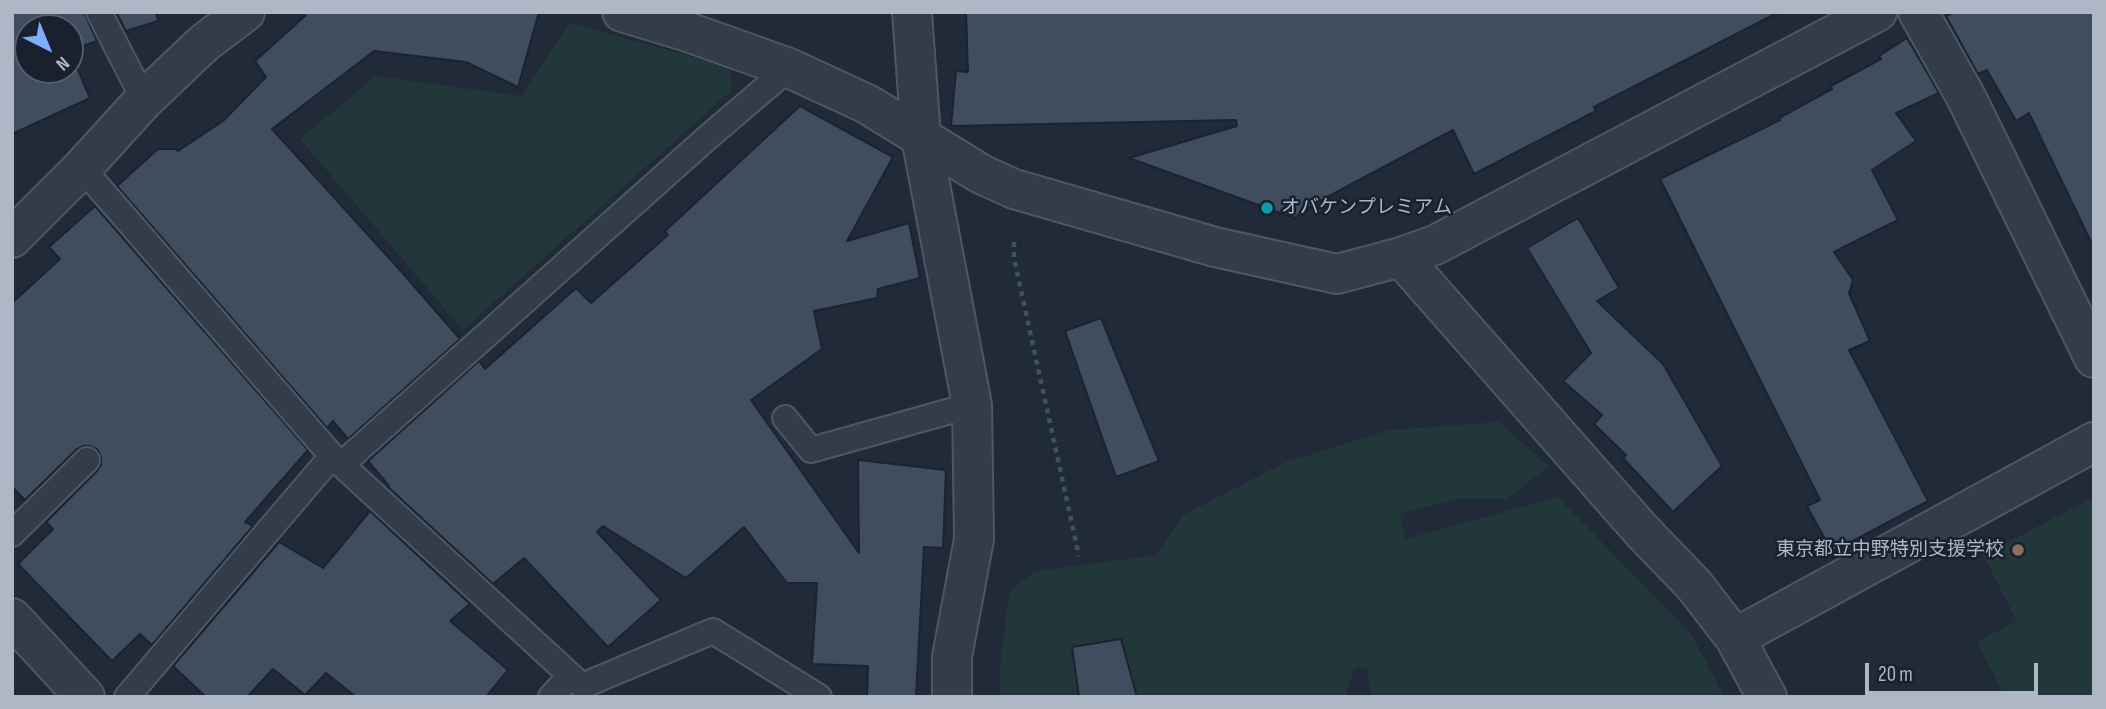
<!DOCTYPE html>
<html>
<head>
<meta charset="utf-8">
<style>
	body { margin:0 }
	#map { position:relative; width:2106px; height:709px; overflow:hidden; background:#202a39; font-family:"Sofia Sans Condensed",sans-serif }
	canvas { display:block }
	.frame { position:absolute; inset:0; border:14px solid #aeb7c6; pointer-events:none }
	.north { position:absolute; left:14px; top:14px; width:70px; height:70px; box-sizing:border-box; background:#19212e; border:2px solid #555d6b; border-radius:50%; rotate:137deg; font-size:19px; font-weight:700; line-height:28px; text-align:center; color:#aeb7c6 }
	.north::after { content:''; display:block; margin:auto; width:24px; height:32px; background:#7caefc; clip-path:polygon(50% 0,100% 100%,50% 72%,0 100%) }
	.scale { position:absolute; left:1865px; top:663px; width:173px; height:32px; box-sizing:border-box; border:4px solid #aeb7c6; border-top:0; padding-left:9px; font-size:21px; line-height:24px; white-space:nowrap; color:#aeb7c6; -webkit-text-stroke:5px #19212e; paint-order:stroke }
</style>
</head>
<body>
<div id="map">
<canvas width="2106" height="709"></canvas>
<div class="frame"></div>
<div class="north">N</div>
<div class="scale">20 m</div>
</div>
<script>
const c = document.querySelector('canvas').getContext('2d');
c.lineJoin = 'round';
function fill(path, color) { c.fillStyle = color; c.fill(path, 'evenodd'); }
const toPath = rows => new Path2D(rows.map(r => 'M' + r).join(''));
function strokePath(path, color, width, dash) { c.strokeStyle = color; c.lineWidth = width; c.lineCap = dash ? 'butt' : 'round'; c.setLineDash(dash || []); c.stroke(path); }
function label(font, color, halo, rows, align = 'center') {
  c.font = font + ' "Sofia Sans Condensed","Noto Sans JP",sans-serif'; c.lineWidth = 5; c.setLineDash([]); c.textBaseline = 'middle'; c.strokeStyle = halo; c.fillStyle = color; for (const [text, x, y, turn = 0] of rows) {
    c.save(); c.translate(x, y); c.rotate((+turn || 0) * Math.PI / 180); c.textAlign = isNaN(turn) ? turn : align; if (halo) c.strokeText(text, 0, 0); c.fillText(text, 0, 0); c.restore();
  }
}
const green = toPath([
	[570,23,730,67,732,90,463,330,300,139,376,76,522,96],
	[1499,422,1549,467,1506,499,1458,499,1400,514,1405,539,1558,497,1692,635,1724,697,1372,697,1367,668,1354,669,1345,697,999,697,1000,669,1009,592,1035,571,1157,555,1183,515,1284,463,1388,430],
	[2094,497,2094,697,2005,697,1977,642,2017,621,1983,555]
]);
const building = toPath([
	[12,12,84,12,97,41,70,50,70,28,28,28,28,70,70,70,70,51,90,98,12,134,12,12],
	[116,12,156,12,158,21,126,31,116,12],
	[305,12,539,12,518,87,466,62,374,51,272,129,399,269,460,339,348,439,333,421,327,428,117,186,158,149,176,149,178,151,223,121,266,77,255,61,305,16,305,12],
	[966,12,1779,12,1594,107,1596,111,1474,174,1453,130,1316,203,1294,218,1129,158,1237,126,1236,120,951,126,956,71,968,72,966,12],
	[1954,12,2094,12,2094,248,2029,113,2016,121,1987,70,1978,74,1946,16,1954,12],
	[1907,38,1939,93,1896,113,1916,141,1872,170,1898,220,1834,252,1853,280,1849,293,1870,341,1849,350,1928,501,1832,552,1807,506,1820,500,1660,179,1780,120,1779,118,1832,89,1831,86,1881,59,1879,56,1907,38],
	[800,106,893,157,847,241,909,223,920,278,878,289,877,298,814,311,822,349,751,400,859,553,858,460,946,470,943,548,924,547,916,697,867,697,868,666,812,664,817,583,787,583,744,527,686,578,603,526,597,532,661,600,608,647,524,558,493,584,388,487,389,486,368,461,479,361,485,369,576,288,591,303,668,235,665,231,800,106],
	[95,206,308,450,245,522,253,526,152,645,140,634,112,661,18,564,53,529,46,522,98,470,101,465,101,457,98,450,90,446,84,446,77,449,25,500,12,487,12,303,60,259,49,247,95,206],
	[1578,218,1619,288,1597,301,1663,364,1722,466,1673,512,1623,458,1626,455,1594,424,1602,415,1563,381,1591,353,1527,248,1578,218],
	[1101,318,1159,461,1116,477,1065,331,1101,318],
	[370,511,470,604,450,621,508,670,486,697,356,697,326,673,305,695,273,669,247,697,206,697,173,666,279,542,323,568,370,511],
	[1121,639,1137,697,1079,697,1072,647,1121,639]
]);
const path = toPath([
	[1014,242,1014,258,1079,556]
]);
const lane = toPath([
	[99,12,144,100],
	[82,168,332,456,582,686,713,631,819,697],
	[785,418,811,450,972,405],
	[342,464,707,138,789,68],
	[12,534,87,460],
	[127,697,332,456],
	[551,697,570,676]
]);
const street = toPath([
	[622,12,688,32,789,68,867,104,981,174,1014,189,1215,247,1337,274,1401,257,1435,245,1877,12],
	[912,12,921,137,972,405,974,539,952,657,952,697],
	[1918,12,1966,97,2094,358],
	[12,238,82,168,144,100,204,43,245,12],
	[1401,257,1642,531,1694,585,1735,638,1767,697],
	[12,618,85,697],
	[1735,638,2094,442]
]);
const markers = [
	[1267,208,7,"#0f9aa8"],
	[2018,550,7,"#8d6e63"]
];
const poiNames = [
	["オバケンプレミアム",1281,208],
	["東京都立中野特別支援学校",2004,550,"right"]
];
fill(green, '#22373a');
fill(building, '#404d5e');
strokePath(building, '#1b2330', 2);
strokePath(lane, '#4e5764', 28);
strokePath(street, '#4e5764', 42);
strokePath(path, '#3f5457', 4.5, [5, 5]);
strokePath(lane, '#333c49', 24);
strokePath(street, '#333c49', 38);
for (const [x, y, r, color] of markers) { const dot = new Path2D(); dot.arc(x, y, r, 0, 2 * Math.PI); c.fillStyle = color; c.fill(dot); strokePath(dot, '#19212e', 2.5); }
label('19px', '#aeb7c6', '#19212e', poiNames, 'left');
</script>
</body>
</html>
